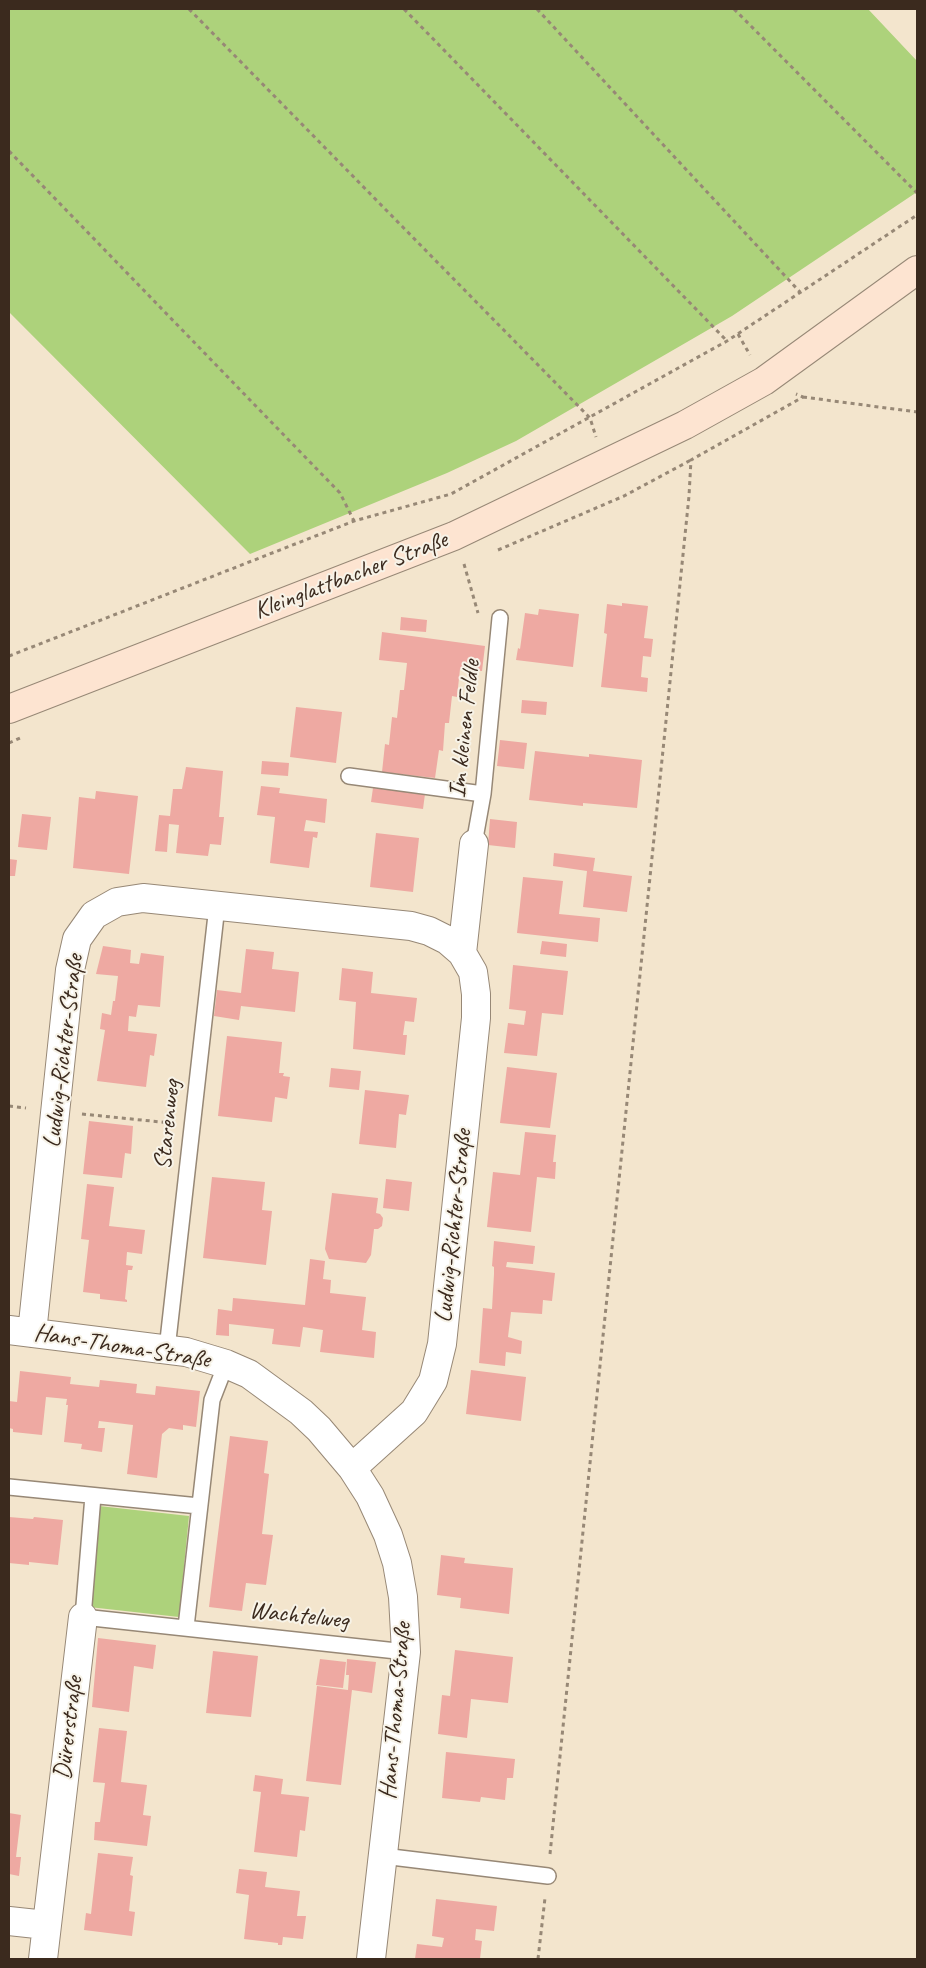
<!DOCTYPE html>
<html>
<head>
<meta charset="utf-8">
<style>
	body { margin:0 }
	#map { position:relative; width:926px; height:1968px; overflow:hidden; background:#f3e5cd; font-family:Caveat,sans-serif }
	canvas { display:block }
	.frame { position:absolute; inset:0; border:10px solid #3b2a1e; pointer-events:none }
</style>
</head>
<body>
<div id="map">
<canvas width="926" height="1968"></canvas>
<div class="frame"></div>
</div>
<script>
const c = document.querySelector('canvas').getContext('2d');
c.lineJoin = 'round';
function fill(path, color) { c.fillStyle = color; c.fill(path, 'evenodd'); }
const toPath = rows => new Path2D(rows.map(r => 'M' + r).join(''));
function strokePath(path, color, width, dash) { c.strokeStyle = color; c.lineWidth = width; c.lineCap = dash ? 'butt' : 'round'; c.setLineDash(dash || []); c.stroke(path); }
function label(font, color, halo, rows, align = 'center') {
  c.font = font + ' Caveat,sans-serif'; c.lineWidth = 4; c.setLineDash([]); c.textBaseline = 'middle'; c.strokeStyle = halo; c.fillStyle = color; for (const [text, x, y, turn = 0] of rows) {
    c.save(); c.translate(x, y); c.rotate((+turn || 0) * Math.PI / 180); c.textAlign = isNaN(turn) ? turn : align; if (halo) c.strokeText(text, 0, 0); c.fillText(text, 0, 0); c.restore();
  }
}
const green = toPath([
	[9,9,868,9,917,61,917,192,732,316,516,441,447,473,250,554,9,312],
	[99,1506,189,1516,179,1617,89,1607]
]);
const building = toPath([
	[622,603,648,606,644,638,653,639,651,657,643,656,641,677,648,678,647,692,601,687,607,634,604,633,607,604,622,606],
	[539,609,579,614,573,667,516,660,518,648,520,649,525,613,538,615],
	[401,617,427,620,426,632,400,630],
	[382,632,485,646,482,671,460,669,457,697,452,696,449,723,445,723,443,751,439,750,435,778,382,772,385,744,389,745,392,717,397,718,400,690,404,690,407,663,379,660],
	[522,700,547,702,546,715,521,713],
	[296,707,342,712,336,763,290,757],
	[500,740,527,743,524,769,497,766],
	[535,751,589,757,589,754,642,760,637,808,583,803,583,806,529,800],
	[262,761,289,763,288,776,261,774],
	[186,767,223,771,219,817,224,817,221,845,210,844,208,856,176,853,179,825,169,824,167,852,155,851,159,815,170,816,173,789,182,789],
	[261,786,280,788,279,793,327,799,325,823,306,820,304,831,318,832,317,838,313,837,309,868,270,863,275,817,257,815],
	[373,788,425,794,423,809,371,802],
	[96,791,138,796,129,874,73,868,79,797,95,799],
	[22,814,51,817,47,850,18,847],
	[490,819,517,822,515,848,488,845],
	[376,833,419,838,413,892,370,887],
	[554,853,595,858,593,871,632,876,627,912,583,907,587,871,553,866],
	[9,859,17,860,15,876,10,876,10,880],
	[523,877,563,881,559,914,600,918,598,942,517,933],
	[542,941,567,944,566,957,540,954],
	[103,946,131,950,130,963,139,964,141,953,164,956,160,1007,138,1005,136,1017,129,1016,128,1031,157,1034,154,1056,150,1055,146,1087,97,1081,105,1030,100,1029,102,1013,111,1015,113,1001,115,1001,118,976,96,974],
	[246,949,274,952,272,969,299,972,295,1012,241,1006,239,1020,214,1016,217,990,241,993],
	[513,965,568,971,563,1015,542,1013,537,1056,504,1053,508,1023,524,1025,526,1011,509,1009],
	[342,968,373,972,371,993,417,998,414,1022,405,1021,403,1035,407,1035,405,1055,353,1049,356,1002,339,1000],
	[227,1036,282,1042,279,1073,284,1073,283,1076,290,1077,287,1099,275,1097,272,1122,218,1116],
	[507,1067,557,1073,550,1128,500,1123],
	[331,1068,361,1071,359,1090,329,1087],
	[365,1090,409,1095,406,1115,399,1114,396,1148,359,1144],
	[89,1121,133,1126,131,1154,125,1153,122,1178,83,1174],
	[525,1132,556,1135,553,1162,556,1162,555,1179,537,1177,531,1232,487,1227,493,1172,520,1175],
	[212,1177,265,1182,262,1210,272,1211,266,1265,203,1258],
	[386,1179,412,1182,409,1211,383,1208],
	[87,1184,114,1187,109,1226,145,1230,142,1254,127,1252,126,1265,133,1266,132,1270,128,1270,125,1299,127,1300,127,1302,100,1299,100,1294,83,1292,89,1240,81,1239],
	[332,1193,378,1198,376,1213,380,1214,383,1218,382,1226,378,1229,374,1229,371,1255,366,1263,329,1259,325,1249],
	[494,1241,535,1246,533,1264,507,1262,506,1267,555,1273,552,1301,543,1300,542,1314,511,1312,508,1337,522,1341,521,1354,506,1352,505,1366,479,1363,483,1308,492,1309,494,1274,494,1267,492,1266],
	[310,1259,325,1261,323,1279,331,1280,330,1293,366,1297,362,1330,376,1332,374,1358,320,1352,323,1330,303,1327,300,1347,272,1344,274,1329,229,1324,229,1336,216,1335,218,1309,232,1311,233,1298,305,1305],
	[471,1370,526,1377,521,1421,466,1414],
	[20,1371,71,1377,70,1384,99,1387,100,1380,137,1384,136,1393,155,1395,156,1386,200,1391,196,1427,183,1425,183,1430,169,1428,162,1434,157,1478,127,1474,133,1425,99,1421,98,1428,105,1428,102,1452,81,1449,82,1444,64,1442,68,1405,66,1405,67,1399,46,1397,42,1435,13,1432,13,1429,9,1428,9,1401,17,1402],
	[230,1436,268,1441,264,1473,269,1474,262,1534,273,1535,266,1585,246,1583,242,1611,209,1607],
	[9,1517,33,1519,34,1517,63,1520,58,1565,29,1562,29,1565,9,1563],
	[441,1555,465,1558,464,1563,513,1568,509,1614,460,1608,461,1598,437,1595],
	[98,1638,156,1645,153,1669,134,1666,129,1712,92,1707],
	[455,1650,513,1657,508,1703,471,1699,467,1738,438,1734,442,1695,450,1696],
	[213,1651,258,1656,251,1717,206,1713],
	[320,1659,346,1662,343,1688,316,1685],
	[347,1659,376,1662,372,1693,352,1690,341,1785,306,1781,317,1686,348,1690,349,1675,346,1675],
	[99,1728,127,1731,121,1782,147,1785,143,1815,151,1816,147,1846,94,1840,95,1822,100,1822,105,1783,93,1782],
	[446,1752,515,1759,513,1778,507,1778,505,1800,481,1797,480,1802,442,1798],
	[255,1775,283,1779,281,1794,309,1797,305,1831,300,1830,297,1857,254,1852,261,1792,253,1791],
	[9,1813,21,1815,16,1857,21,1857,19,1876,9,1874],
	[98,1853,133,1857,130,1875,133,1876,129,1911,135,1912,132,1936,84,1930,86,1913,91,1914],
	[239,1869,267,1872,265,1887,300,1891,297,1916,306,1916,303,1939,283,1937,282,1945,278,1945,278,1943,244,1939,249,1895,236,1893],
	[436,1899,497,1906,494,1931,476,1929,475,1940,482,1941,480,1959,415,1959,417,1944,442,1947,444,1938,432,1936]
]);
const path = toPath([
	[189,9,590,418,596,437],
	[404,9,727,341],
	[537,9,800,292],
	[734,9,917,193],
	[9,151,340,493,354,521],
	[738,334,750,355],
	[803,397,917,412],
	[498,550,624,496,691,460],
	[464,564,478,613],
	[9,656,354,521,451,494,727,341,917,215],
	[9,743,20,738],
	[9,1106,26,1108],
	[82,1114,171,1123],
	[550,1854,689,496,691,460,803,397,796,394],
	[538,1959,545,1898]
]);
const lane = toPath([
	[349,776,483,794],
	[474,844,483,794,500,618],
	[167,1349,217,906],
	[9,1487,199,1506],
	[93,1496,83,1617,406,1652],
	[186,1627,212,1400,226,1364],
	[383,1856,548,1876]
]);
const street = toPath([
	[462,953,474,844],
	[9,1330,186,1352,226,1364,249,1374,301,1412,319,1429,352,1468,370,1496,388,1535,397,1563,403,1597,406,1652,371,1959],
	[32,1333,70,970,77,939,94,915,117,902,143,898,411,926,429,931,447,940,462,953,473,972,476,994,476,1018,442,1344,433,1381,414,1412,352,1468],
	[9,1921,46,1925],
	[43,1959,83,1617]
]);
const secondary = toPath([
	[9,709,454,536,685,425,764,381,917,270]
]);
const streetNames = [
	["Kleinglattbacher Straße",351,576,-21],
	["Im kleinen Feldle",465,729,-84],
	["Ludwig-Richter-Straße",64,1051,-83],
	["Starenweg",168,1125,-84],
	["Ludwig-Richter-Straße",454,1226,-84],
	["Hans-Thoma-Straße",122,1347,9],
	["Wachtelweg",299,1616,6],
	["Hans-Thoma-Straße",396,1711,-85],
	["Dürerstraße",69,1728,-83]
];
fill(green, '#add27b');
fill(building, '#eea9a2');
strokePath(lane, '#978876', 18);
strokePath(street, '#978876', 30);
strokePath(secondary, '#978876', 30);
strokePath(path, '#978876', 3, [4, 4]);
strokePath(lane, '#fff', 15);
strokePath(street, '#fff', 28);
strokePath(secondary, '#fde4d1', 28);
label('25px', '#3b2a1e', '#f7f3e8', streetNames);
</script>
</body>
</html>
